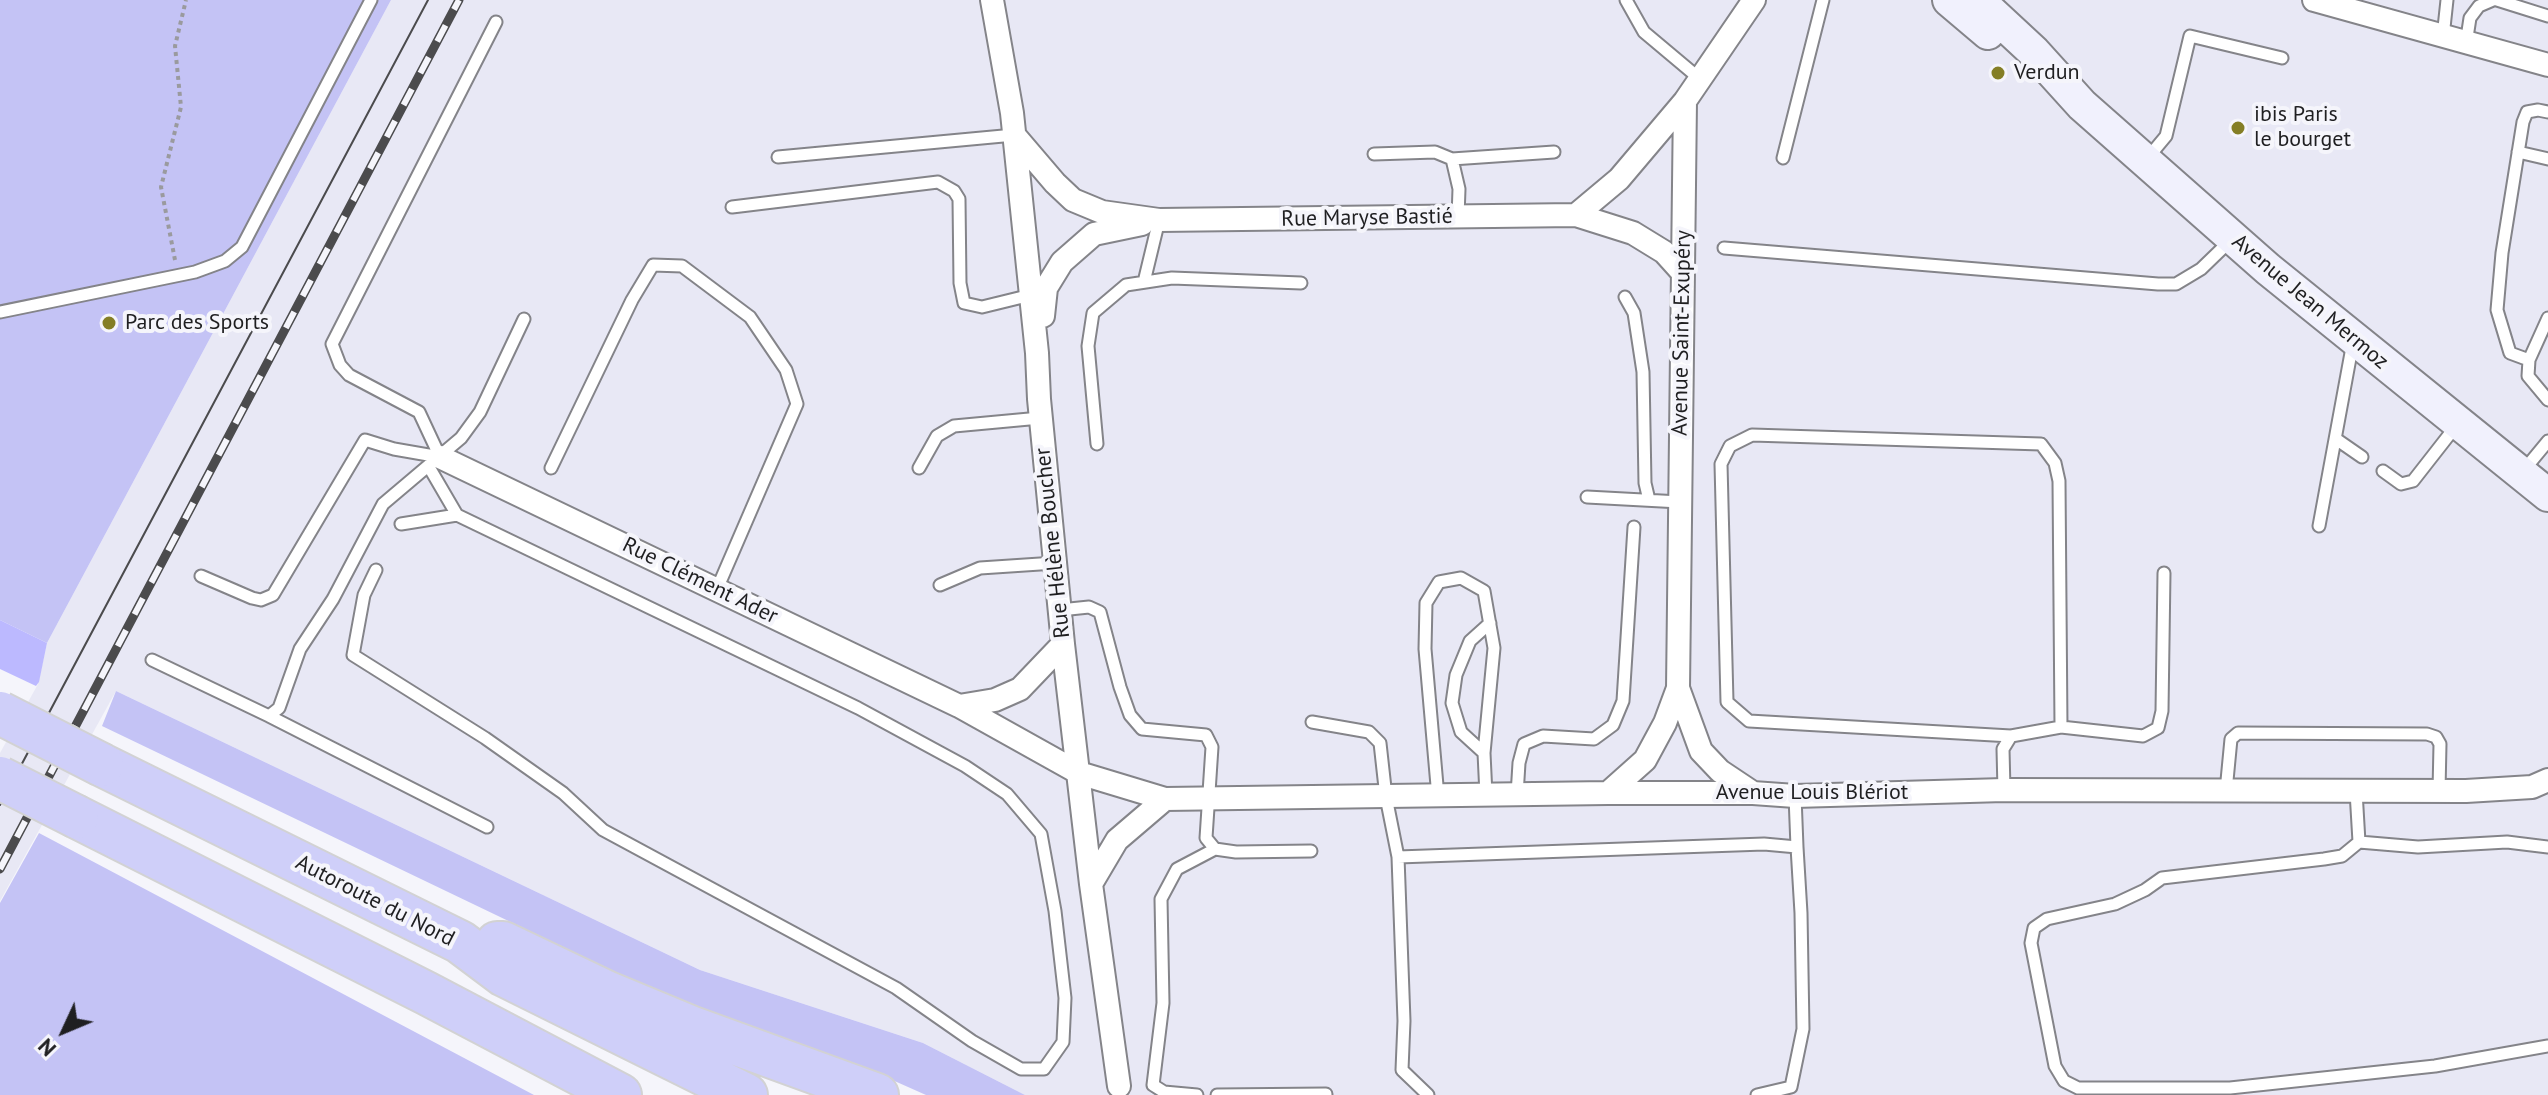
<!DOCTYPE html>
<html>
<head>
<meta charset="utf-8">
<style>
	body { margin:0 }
	#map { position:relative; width:2548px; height:1095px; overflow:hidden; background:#f5f5fb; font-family:"PT Sans",sans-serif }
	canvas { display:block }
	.north { position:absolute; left:24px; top:991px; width:80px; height:80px; -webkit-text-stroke:6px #f5f5fb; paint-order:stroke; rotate:226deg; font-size:22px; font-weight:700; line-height:32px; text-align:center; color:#1f1f21 }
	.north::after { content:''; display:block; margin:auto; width:28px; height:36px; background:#1f1f21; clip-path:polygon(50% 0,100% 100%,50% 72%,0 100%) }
</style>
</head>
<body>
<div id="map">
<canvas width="2548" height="1095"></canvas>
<div class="north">N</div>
</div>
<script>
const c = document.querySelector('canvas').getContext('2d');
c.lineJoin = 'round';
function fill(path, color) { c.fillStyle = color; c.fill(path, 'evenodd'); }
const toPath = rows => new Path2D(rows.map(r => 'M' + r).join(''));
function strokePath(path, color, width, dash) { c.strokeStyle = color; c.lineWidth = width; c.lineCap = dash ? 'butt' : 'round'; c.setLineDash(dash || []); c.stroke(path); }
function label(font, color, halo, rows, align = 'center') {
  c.font = font + ' "PT Sans",sans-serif'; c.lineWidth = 8; c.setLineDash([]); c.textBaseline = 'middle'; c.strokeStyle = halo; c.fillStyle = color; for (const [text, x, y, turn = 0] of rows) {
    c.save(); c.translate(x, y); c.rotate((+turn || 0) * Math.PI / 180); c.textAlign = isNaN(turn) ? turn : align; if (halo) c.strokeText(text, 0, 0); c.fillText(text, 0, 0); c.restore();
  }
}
const built = toPath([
	[391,0,2548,0,2548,1095,1025,1095,923,1043,700,970,116,691,0,901,0,753,38,684,47,643]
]);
const green = toPath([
	[0,0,391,0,47,643,0,620],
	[116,691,700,970,923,1043,1025,1095,926,1095,890,1079,694,1010,102,726],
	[39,833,534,1095,0,1095,0,903]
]);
const forest = toPath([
	[0,620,47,643,39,682,36,686,0,669]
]);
const path = toPath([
	[175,260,161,187,181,107,175,46,186,0]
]);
const lane = toPath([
	[1626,0,1644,32,1700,79],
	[2497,0,2548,16],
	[2443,37,2447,0],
	[2466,44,2470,18,2479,6,2493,0],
	[2518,152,2548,159],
	[1374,154,1435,152,1452,159,1459,189,1458,217],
	[778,157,1014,135],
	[1783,158,1823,0],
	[1452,159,1554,152],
	[2146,160,2166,136,2190,36,2282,58],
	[732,207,938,182,954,191,959,199,960,283,964,303,982,307,1031,295],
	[1724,248,2158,284,2176,284,2201,269,2232,239],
	[1144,282,1159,220],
	[1625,297,1634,313,1643,372,1645,483,1649,500],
	[0,312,195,272,225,261,242,247,371,0],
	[2548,318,2529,360,2528,376,2548,400],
	[2529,360,2510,353,2497,310,2502,253,2523,122,2527,112,2538,110,2548,112],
	[2336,439,2362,457],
	[1097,444,1088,346,1093,313,1126,285,1172,278,1301,283],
	[440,457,419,412,349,375,340,365,332,344,496,22],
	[551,468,632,300,653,265,682,266,750,317,786,370,797,404,717,589],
	[919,468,937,436,954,426,1040,418],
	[2524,470,2548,441],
	[2383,471,2401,484,2413,481,2456,426],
	[1587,497,1680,502],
	[401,524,457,515],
	[2319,526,2353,342],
	[376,570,364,595,353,655,485,738,563,793,603,830,896,988,972,1041,1021,1069,1044,1069,1063,1042,1065,998,1055,911,1041,834,1007,794,965,766,858,708,457,515,429,467],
	[201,576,252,598,261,600,273,595,365,440,394,449,440,457],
	[940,585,980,568,1055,563],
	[1060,610,1089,607,1100,612,1120,687,1130,715,1142,729,1206,735,1212,747,1206,838,1215,849,1236,852,1311,851],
	[152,660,269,716,279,708,300,649,333,599,383,504,461,438,480,412,524,319],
	[269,716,487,827],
	[1312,722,1369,732,1380,743,1386,797,1398,857,1764,844,1797,847,1795,796],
	[2011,736,1749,721,1727,702,1721,464,1730,446,1752,435,2041,444,2055,463,2059,481,2061,727],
	[1484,753,1461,732,1452,703,1456,675,1470,641,1490,623],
	[2004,790,2003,749,2011,736,2061,727,2143,736,2158,728,2162,711,2164,573],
	[2226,791,2231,739,2238,733,2427,734,2436,737,2440,744,2439,791],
	[2356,791,2359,842],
	[1517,795,1519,763,1524,744,1543,736,1594,739,1613,725,1623,701,1634,527],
	[1438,797,1425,649,1426,603,1439,582,1461,578,1484,591,1494,648,1484,753,1486,795],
	[2548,847,2507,842,2418,847,2359,842,2342,856,2324,859,2162,878,2145,890,2115,904,2047,919,2034,928,2031,943,2055,1066,2064,1081,2078,1088,2230,1088,2435,1066,2548,1046],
	[1398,857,1404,1021,1402,1070,1428,1095],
	[1197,1095,1164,1092,1153,1085,1163,1003,1161,899,1177,869,1215,849],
	[1217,1095,1326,1094],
	[1757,1095,1791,1087,1803,1029,1801,913,1797,847]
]);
const street = toPath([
	[992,0,1012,113,1037,353,1039,399,1063,644,1091,884,1119,1086],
	[2314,0,2548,65],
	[1014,135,1055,183,1073,200,1102,212,1159,220,1576,215,1633,233,1664,252,1682,272],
	[1576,215,1619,179,1685,101,1754,0],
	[1043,316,1046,288,1062,262,1094,234,1142,224],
	[440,457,959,706,1079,773,1165,799,1608,793,1753,793,1795,796,2004,790,2466,791,2532,787,2548,780],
	[1678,688,1701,751,1720,771,1753,793],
	[959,706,995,700,1020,689,1063,644],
	[1608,793,1645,760,1665,723,1678,688,1685,101],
	[1091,884,1117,840,1165,799]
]);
const secondary = toPath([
	[1949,0,1988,33],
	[1978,0,2034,52,2082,105,2268,269,2548,495]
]);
const highway = toPath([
	[102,765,460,942,504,975,746,1095],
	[77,817,426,993,620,1095],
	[497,943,503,943,608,993,690,1027,877,1095]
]);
const tram = toPath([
	[0,805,428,0]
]);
const rail = toPath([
	[0,869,459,0]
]);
const highwayBridge = toPath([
	[0,713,102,765],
	[0,778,77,817]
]);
const markers = [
	[1998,73,8,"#847e25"],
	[2238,128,8,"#847e25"],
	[109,323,8,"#847e25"]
];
const poiNames = [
	["Verdun",2014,73],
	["ibis Paris",2254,115],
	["le bourget",2254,140],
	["Parc des Sports",125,323]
];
const streetNames = [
	["Rue Maryse Bastié",1367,218,-1],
	["Avenue Jean Mermoz",2310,302,40],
	["Avenue Saint-Exupéry",1682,333,-89],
	["Rue Hélène Boucher",1053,543,-96],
	["Rue Clément Ader",700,581,26],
	["Avenue Louis Blériot",1812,793],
	["Autoroute du Nord",375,901,27]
];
fill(built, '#e8e8f5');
fill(green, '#c4c3f5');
fill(forest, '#bcb9ff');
strokePath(lane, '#848489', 15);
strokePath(street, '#848489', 26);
strokePath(secondary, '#848489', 36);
strokePath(highway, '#d2d2d3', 46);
strokePath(path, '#9a9a9e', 4, [4, 4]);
strokePath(lane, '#fff', 11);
strokePath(street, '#fff', 22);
strokePath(secondary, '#f1f1fd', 32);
strokePath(highway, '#cfcff9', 42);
strokePath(tram, '#4b4b4d', 2);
strokePath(rail, '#4b4b4d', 9);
strokePath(rail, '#f5f5fb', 6, [18]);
strokePath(highwayBridge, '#d2d2d3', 46, []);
strokePath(highwayBridge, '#cfcff9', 42);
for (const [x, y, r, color] of markers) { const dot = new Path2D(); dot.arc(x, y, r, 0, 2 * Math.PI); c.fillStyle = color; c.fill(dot); strokePath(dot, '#f5f5fb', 3); }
label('22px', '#1f1f21', '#f5f5fb', poiNames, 'left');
label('22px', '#1f1f21', '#f5f5fb', streetNames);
</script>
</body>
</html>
